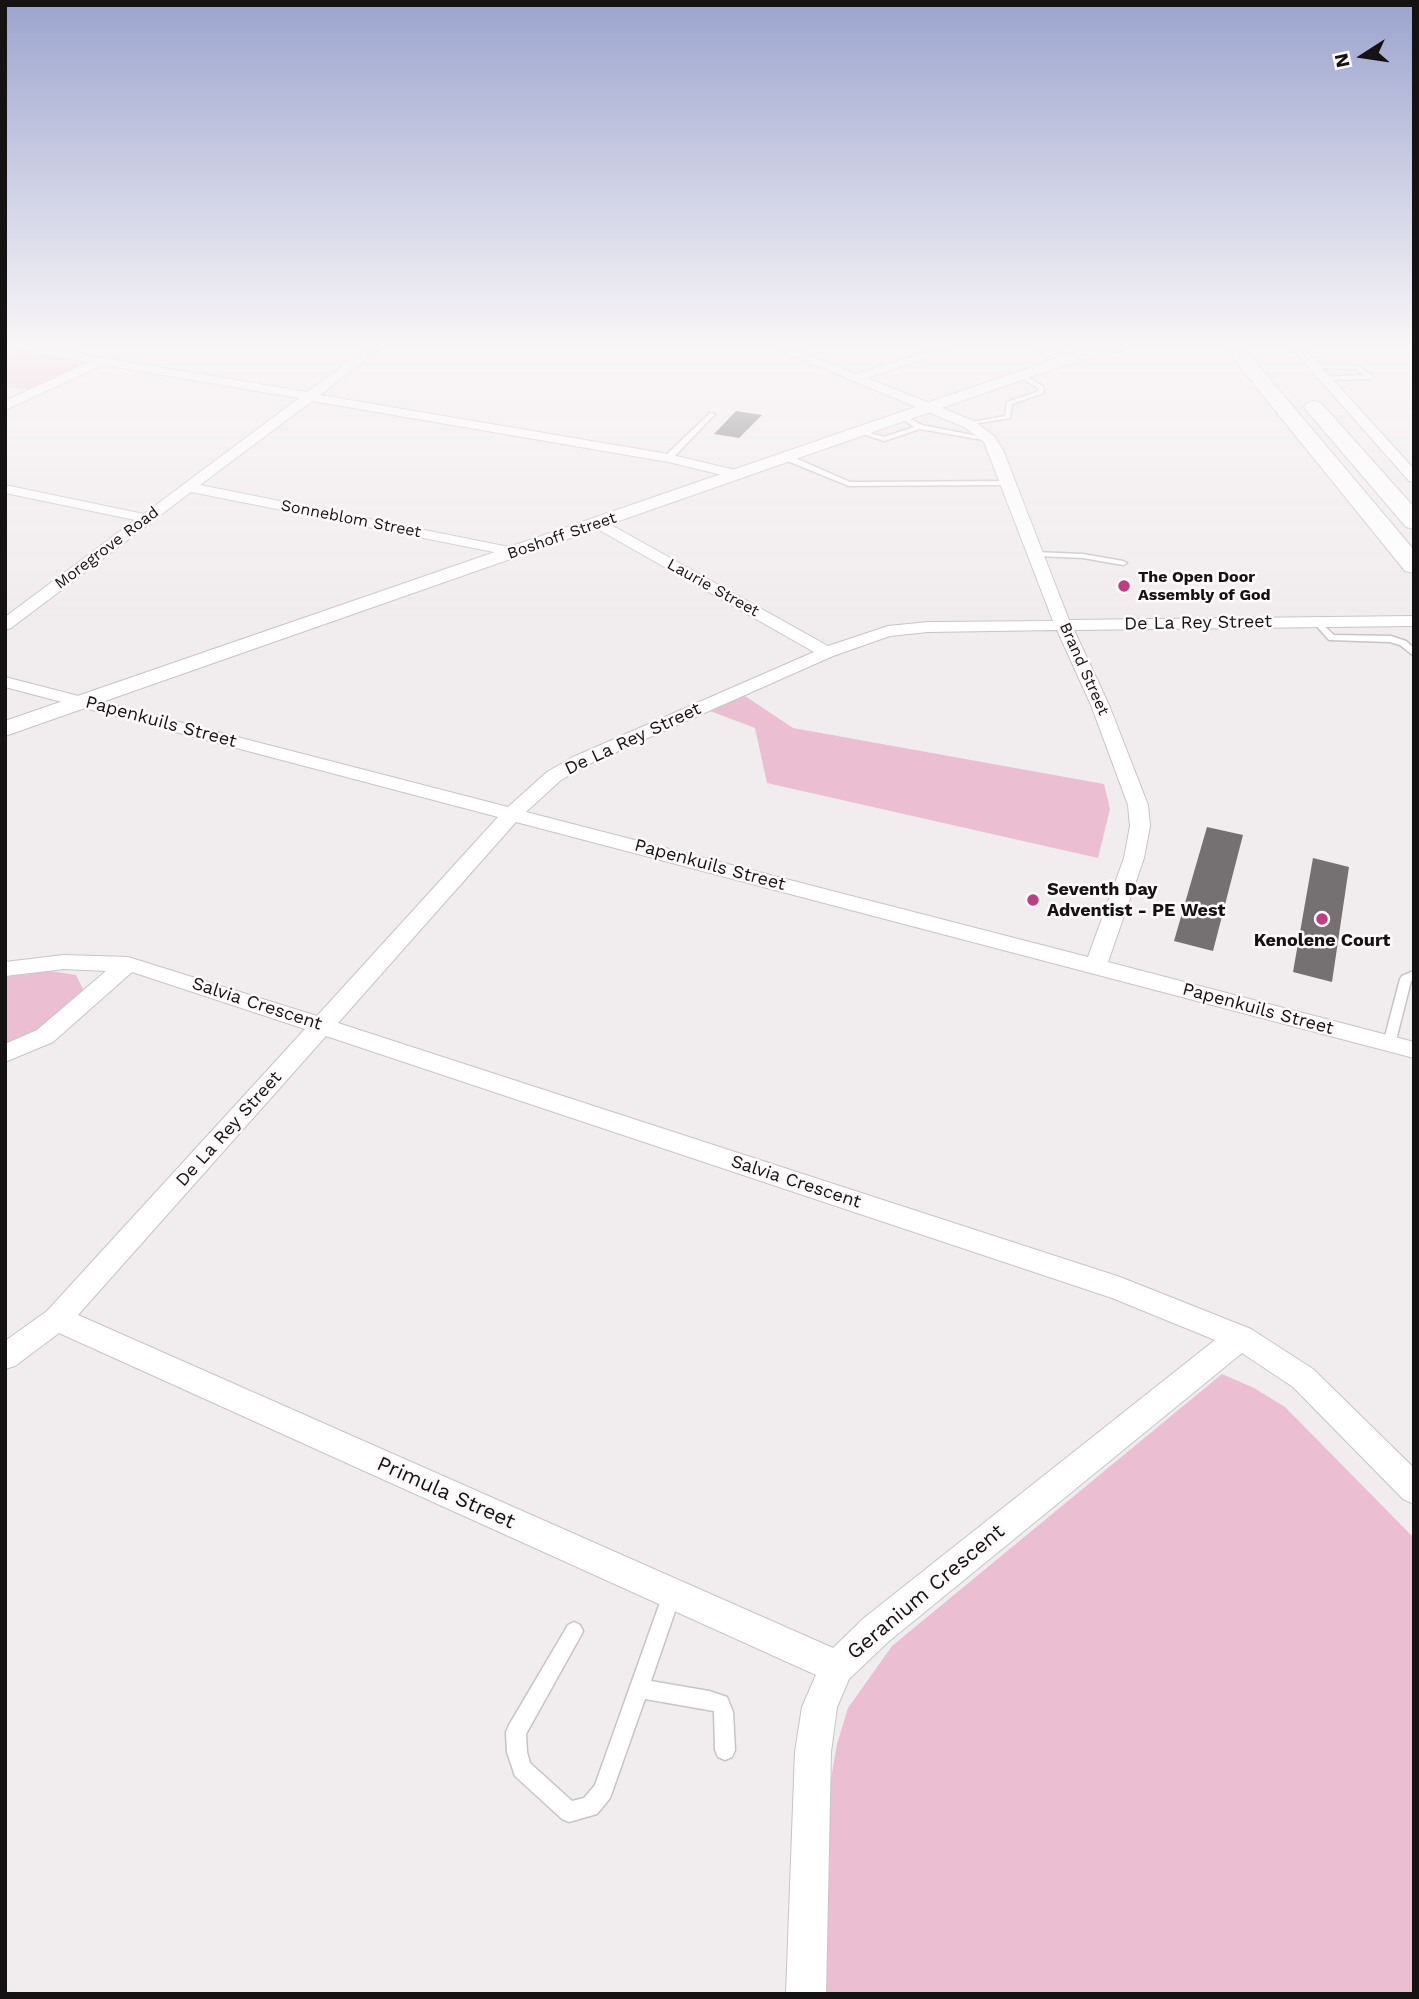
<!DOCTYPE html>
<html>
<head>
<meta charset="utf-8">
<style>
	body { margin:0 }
	#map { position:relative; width:1419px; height:1999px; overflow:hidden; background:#f1ecee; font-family:"Work Sans",sans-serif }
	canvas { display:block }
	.frame { position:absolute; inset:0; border:7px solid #141213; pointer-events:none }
	.north { position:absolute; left:1328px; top:21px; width:70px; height:70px; -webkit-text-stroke:5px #fef9fb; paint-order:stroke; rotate:258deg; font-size:19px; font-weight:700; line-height:28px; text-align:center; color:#141213 }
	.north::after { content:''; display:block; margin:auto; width:24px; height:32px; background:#141213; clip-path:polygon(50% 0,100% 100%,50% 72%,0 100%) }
</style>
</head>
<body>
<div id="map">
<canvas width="1419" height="1999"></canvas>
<div class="frame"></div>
<div class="north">N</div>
</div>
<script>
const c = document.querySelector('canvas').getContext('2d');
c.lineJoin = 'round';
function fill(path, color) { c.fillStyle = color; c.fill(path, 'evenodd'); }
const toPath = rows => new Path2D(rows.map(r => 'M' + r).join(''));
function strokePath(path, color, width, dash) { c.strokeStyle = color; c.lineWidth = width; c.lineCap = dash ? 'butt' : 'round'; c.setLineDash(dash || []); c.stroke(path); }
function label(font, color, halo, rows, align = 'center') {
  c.font = font + ' "Work Sans",sans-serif'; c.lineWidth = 5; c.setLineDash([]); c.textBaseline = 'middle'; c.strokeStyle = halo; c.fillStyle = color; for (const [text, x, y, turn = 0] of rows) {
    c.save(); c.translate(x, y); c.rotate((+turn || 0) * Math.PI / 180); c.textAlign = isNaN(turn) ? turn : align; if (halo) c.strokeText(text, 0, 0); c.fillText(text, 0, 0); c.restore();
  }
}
const green = toPath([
	[17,351,75,361,82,365,31,390,5,386,5,356],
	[745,696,793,728,1104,784,1110,809,1098,858,767,783,755,728,710,711],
	[50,971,76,975,83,989,75,1000,31,1039,5,1048,5,977],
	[1222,1374,1254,1388,1285,1407,1414,1538,1414,1994,826,1994,830,1785,837,1744,848,1708,892,1646]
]);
const building = toPath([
	[736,411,762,415,739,438,714,434],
	[1207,827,1243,835,1213,951,1174,941],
	[1313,858,1349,867,1332,982,1293,972]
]);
const service = toPath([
	[1314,365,1357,365,1374,377,1371,379,1324,380,1322,379,1322,377,1364,375,1356,369,1312,368,1314,365],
	[1020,375,1024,375,1043,386,1044,393,1012,404,1010,418,967,425,967,423,1005,416,1007,402,1039,391,1038,388,1020,377,1020,375],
	[710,413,715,414,671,460,665,460,665,456,710,413],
	[904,416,922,425,993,439,989,441,920,429,884,441,860,433,863,431,884,437,914,427,902,419,901,418,904,416],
	[785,456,791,456,850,482,1009,481,1013,483,1009,485,849,486,785,460,785,456],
	[1034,552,1083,554,1123,561,1127,563,1123,565,1083,558,1037,556,1034,556,1034,552],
	[1317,619,1334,635,1391,636,1406,641,1414,648,1414,656,1400,645,1390,642,1329,640,1313,622,1317,619],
	[1414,971,1414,980,1411,981,1395,1044,1389,1048,1385,1047,1383,1044,1400,979,1402,976,1414,971],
	[672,1585,678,1588,681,1594,651,1681,709,1691,727,1697,733,1712,735,1750,732,1757,725,1760,718,1757,715,1750,714,1711,645,1699,610,1798,597,1814,569,1822,562,1819,515,1776,507,1752,506,1732,509,1725,568,1625,574,1622,580,1625,583,1631,580,1637,526,1734,527,1752,530,1763,572,1801,584,1798,595,1785,663,1594,666,1588,672,1585]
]);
const minor = toPath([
	[9,346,34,346,307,392,370,346,383,346,320,395,668,454,744,472,746,475,739,479,668,462,312,401,200,485,514,548,519,549,521,552,519,555,514,556,191,492,11,628,5,630,5,617,135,520,5,493,5,485,144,514,299,398,103,365,5,410,5,401,89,362,15,349,9,346],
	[770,346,786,346,856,374,944,346,961,346,867,378,974,421,994,436,1003,450,1069,620,1414,616,1414,626,1074,630,1109,705,1148,805,1150,826,1144,858,1108,962,1414,1042,1414,1058,516,822,338,1023,1120,1277,1251,1329,1313,1369,1414,1468,1414,1504,1403,1499,1293,1387,1242,1353,888,1642,849,1679,837,1707,831,1752,826,1994,786,1994,795,1752,802,1707,816,1675,59,1333,15,1366,5,1369,5,1341,47,1311,305,1029,132,972,53,1042,5,1062,5,1044,37,1030,106,971,64,969,5,976,5,962,64,955,128,957,317,1016,498,817,5,687,5,677,508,807,547,772,573,757,814,652,594,527,592,524,594,521,604,521,828,646,888,626,928,622,1053,621,984,442,964,427,770,346],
	[1057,630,1091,705,1128,805,1130,826,1124,858,1088,957,526,812,561,780,587,765,833,656,890,636,928,632,1057,630],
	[326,1036,1112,1298,1215,1340,864,1618,833,1648,78,1315,326,1036],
	[1024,346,1041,346,1074,359,1064,361,1024,346],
	[1290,346,1302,346,1414,469,1414,482,1409,481,1290,346]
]);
const tertiary = toPath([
	[1103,346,1127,346,1125,349,1073,362,5,736,5,721,1063,356,1103,346]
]);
const primary = toPath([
	[1223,346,1242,346,1414,550,1414,573,1405,571,1223,346],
	[1314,401,1321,403,1414,507,1414,529,1406,527,1307,411,1304,407,1307,403,1314,401]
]);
const markers = [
	[1124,586,7,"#bf3d85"],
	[1033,900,7,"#bf3d85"],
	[1322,919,7,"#bf3d85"]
];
const farStreetnames = [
	["Sonneblom Street",351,519,11],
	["Boshoff Street",562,536,-19],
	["Moregrove Road",107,548,-37],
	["Laurie Street",713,588,29],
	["Brand Street",1084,669,66]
];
const farPoinames = [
	["The Open Door",1138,577],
	["Assembly of God",1138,595]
];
const streetNames = [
	["De La Rey Street",1198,623,-1],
	["Papenkuils Street",161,722,15],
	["De La Rey Street",633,739,-25],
	["Papenkuils Street",710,865,15],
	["Salvia Crescent",257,1004,18],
	["Papenkuils Street",1258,1009,15],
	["De La Rey Street",229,1129,-48],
	["Salvia Crescent",796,1182,18]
];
const poiNames = [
	["Seventh Day",1047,890],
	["Adventist - PE West",1047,911],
	["Kenolene Court",1322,941,"center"]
];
const nearStreetnames = [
	["Primula Street",446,1493,24],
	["Geranium Crescent",926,1592,-40]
];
fill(green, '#ebbed2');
fill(building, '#757173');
strokePath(service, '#c8c4c6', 3);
strokePath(minor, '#c8c4c6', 2);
strokePath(tertiary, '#c8c4c6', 2);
strokePath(primary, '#c8c4c6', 2);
fill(service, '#fff');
fill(minor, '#fff');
fill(tertiary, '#fff');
fill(primary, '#fff');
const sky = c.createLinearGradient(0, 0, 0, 626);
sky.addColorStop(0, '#9ca4cf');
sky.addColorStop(0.55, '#f9f6f7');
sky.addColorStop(1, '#f9f6f700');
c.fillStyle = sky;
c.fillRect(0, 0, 1419, 626);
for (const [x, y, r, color] of markers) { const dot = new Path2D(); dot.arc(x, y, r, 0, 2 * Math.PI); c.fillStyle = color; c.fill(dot); strokePath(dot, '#fef9fb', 2.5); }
label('16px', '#141213', '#fef9fb', farStreetnames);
label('bold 16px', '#141213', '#fef9fb', farPoinames, 'left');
label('18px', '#141213', '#fef9fb', streetNames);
label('bold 18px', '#141213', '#fef9fb', poiNames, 'left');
label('21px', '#141213', '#fef9fb', nearStreetnames);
</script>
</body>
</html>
